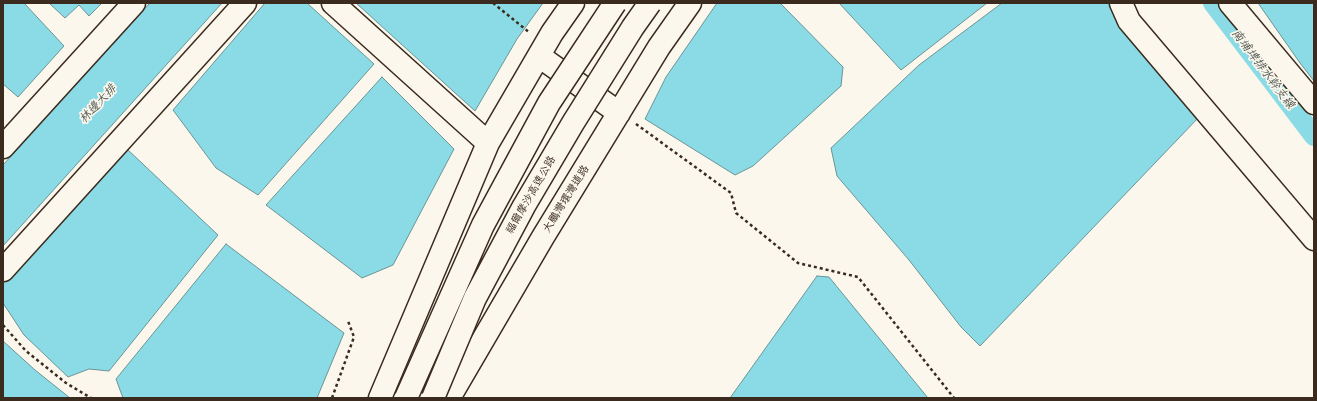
<!DOCTYPE html>
<html>
<head>
<meta charset="utf-8">
<style>
	body { margin:0 }
	#map { position:relative; width:1317px; height:401px; overflow:hidden; background:#fbf7ec; font-family:"Playpen Sans",sans-serif }
	canvas { display:block }
	.frame { position:absolute; inset:0; border:4px solid #3b2a1e; pointer-events:none }
</style>
</head>
<body>
<div id="map">
<canvas width="1317" height="401"></canvas>
<div class="frame"></div>
</div>
<script>
const c = document.querySelector('canvas').getContext('2d');
c.lineJoin = 'round';
function fill(path, color) { c.fillStyle = color; c.fill(path, 'evenodd'); }
const toPath = rows => new Path2D(rows.map(r => 'M' + r).join(''));
function strokePath(path, color, width, dash) { c.strokeStyle = color; c.lineWidth = width; c.lineCap = dash ? 'butt' : 'round'; c.setLineDash(dash || []); c.stroke(path); }
function label(font, color, halo, rows, align = 'center') {
  c.font = font + ' "Playpen Sans","LXGW WenKai TC",sans-serif'; c.lineWidth = 3.5; c.setLineDash([]); c.textBaseline = 'middle'; c.strokeStyle = halo; c.fillStyle = color; for (const [text, x, y, turn = 0] of rows) {
    c.save(); c.translate(x, y); c.rotate((+turn || 0) * Math.PI / 180); c.textAlign = isNaN(turn) ? turn : align; if (halo) c.strokeText(text, 0, 0); c.fillText(text, 0, 0); c.restore();
  }
}
const water = toPath([
	[3,3,24,3,64,46,18,97,3,84,3,3],
	[49,3,102,3,89,16,79,5,65,18,49,3],
	[150,3,222,3,3,246,3,165,150,3],
	[265,3,307,3,374,64,258,195,216,168,173,110,265,3],
	[356,3,543,3,517,39,475,111,356,3],
	[717,3,780,3,843,67,841,86,753,166,735,175,645,119,666,77,717,3],
	[839,3,987,3,901,70,839,3],
	[1002,3,1112,3,1199,117,980,346,961,327,909,260,837,176,831,148,919,65,1002,3],
	[1258,3,1314,3,1314,81,1300,63,1258,3],
	[382,77,454,149,393,265,362,278,266,205,382,77],
	[127,149,218,235,109,371,89,369,68,377,24,335,3,303,3,282,127,149],
	[226,244,344,333,317,398,123,398,116,379,226,244],
	[817,276,829,277,928,398,730,398,817,276],
	[3,341,35,370,70,398,3,398,3,341]
]);
const canal = toPath([
	[1213,3,1314,136]
]);
const path = toPath([
	[493,3,530,33],
	[636,124,731,193,736,213,798,263,858,277,954,398],
	[3,325,26,351,66,383,91,398],
	[332,398,354,337,348,321]
]);
const minor = toPath([
	[333,3,488,143],
	[1121,3,1129,21,1314,239],
	[1230,3,1314,103],
	[539,56,619,113],
	[3,147,134,3],
	[3,270,245,3],
	[380,398,488,143,552,33,573,3],
	[449,398,543,237,659,47,690,3]
]);
const highwayBridge = toPath([
	[406,398,483,225,549,103,615,3],
	[433,398,475,298,524,206,573,123,633,27,650,3]
]);
const streetNames = [
	["福爾摩沙高速公路",531,195,-60],
	["大鵬灣環灣道路",566,199,-58]
];
const waterNames = [
	["南埔埤排水幹支線",1263,69,53],
	["林邊大排",98,104,-47]
];
fill(water, '#8adbe5');
strokePath(water, '#6a9495', 1);
strokePath(canal, '#8adbe5', 20);
strokePath(minor, '#3b2a1e', 25);
strokePath(path, '#3b2a1e', 2.5, [3, 3]);
strokePath(minor, '#fbf7ec', 22);
strokePath(highwayBridge, '#3b2a1e', 25, []);
strokePath(highwayBridge, '#fbf7ec', 22);
label('11px', '#3b2a1e', '#fbf7ec', streetNames);
label('italic 12px', '#4f5650', '#fbf7ec', waterNames);
</script>
</body>
</html>
